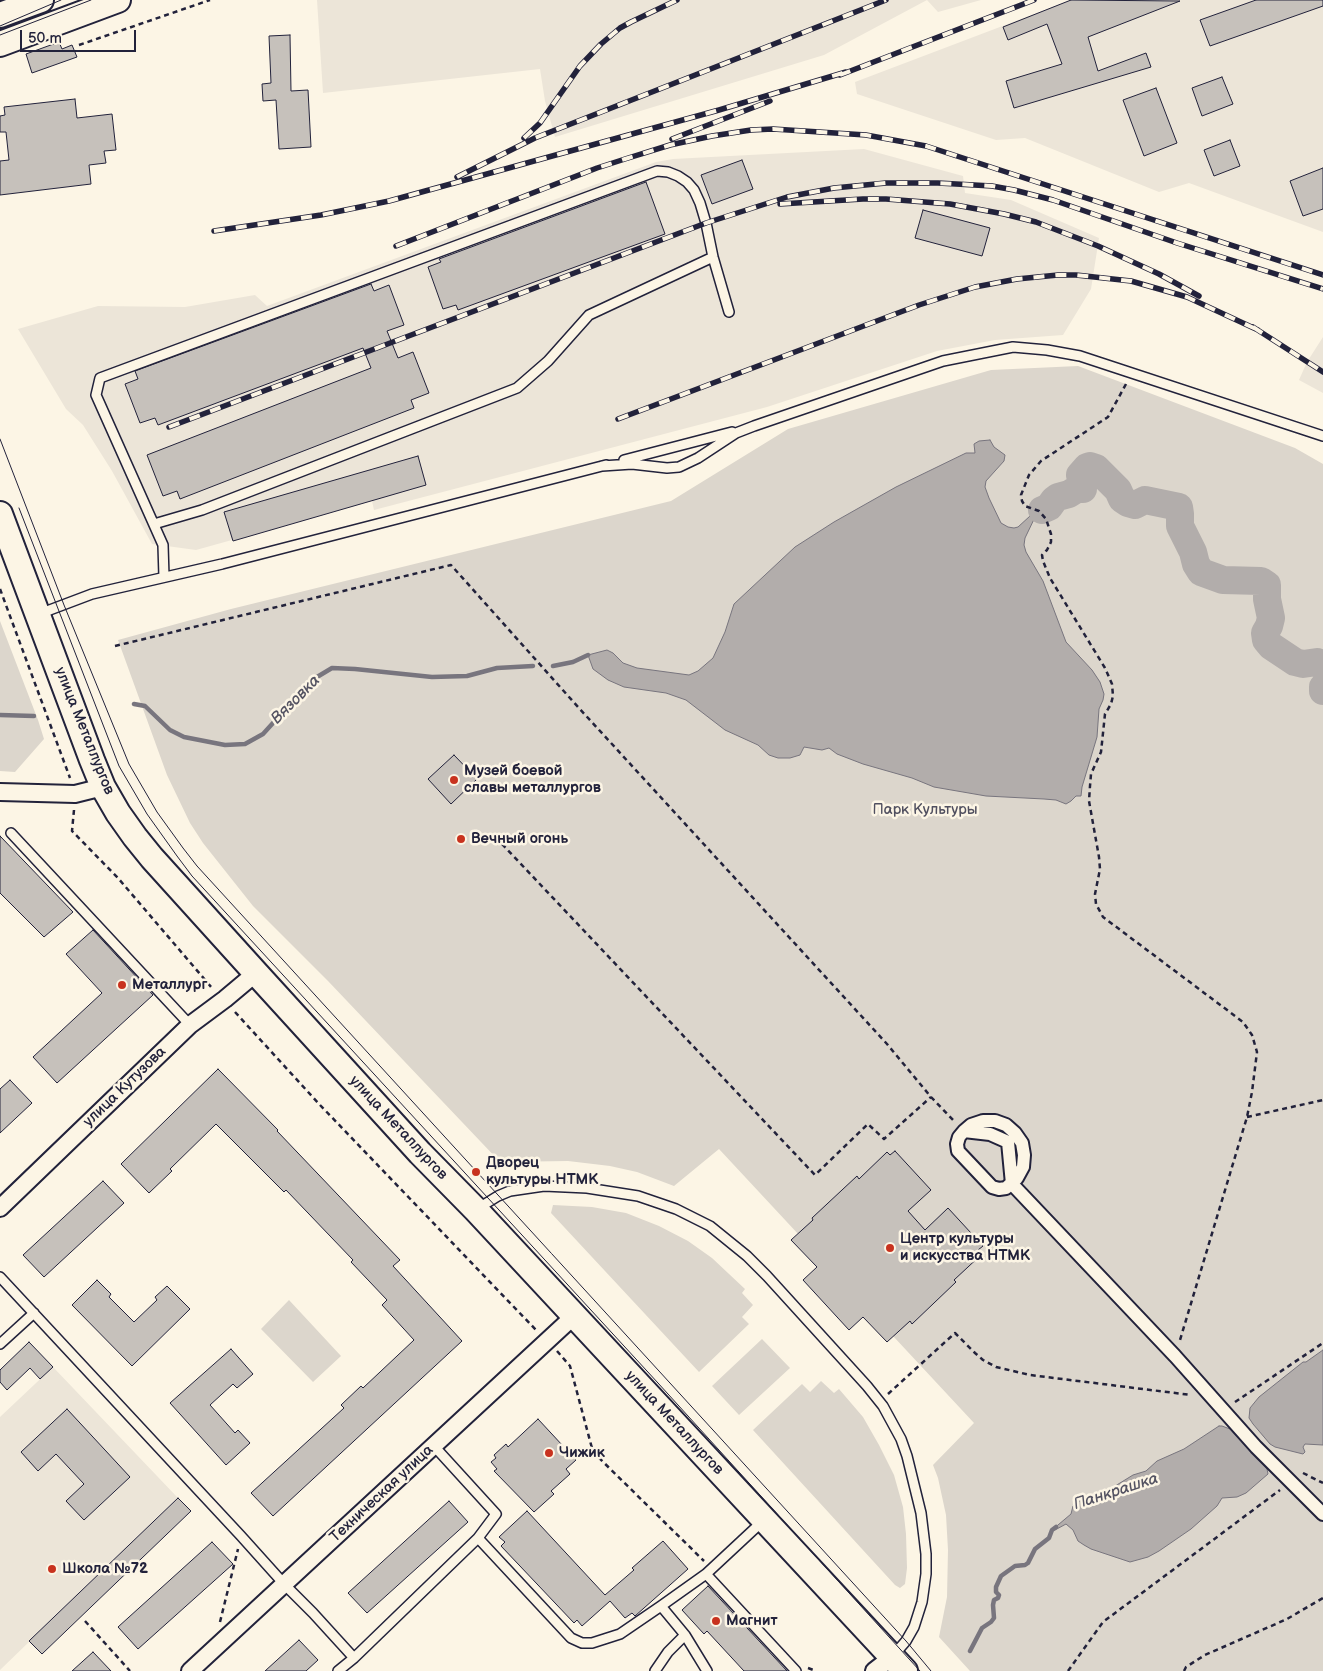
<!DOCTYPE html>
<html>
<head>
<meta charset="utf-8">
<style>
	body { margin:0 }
	#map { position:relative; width:1323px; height:1671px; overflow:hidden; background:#fcf5e5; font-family:"Balsamiq Sans",sans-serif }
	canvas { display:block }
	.scale { position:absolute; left:20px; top:30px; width:116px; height:22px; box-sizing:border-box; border:2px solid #22223b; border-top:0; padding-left:6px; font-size:15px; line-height:18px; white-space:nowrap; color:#22223b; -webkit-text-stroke:4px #fcf5e5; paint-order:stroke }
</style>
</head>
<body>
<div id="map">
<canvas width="1323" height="1671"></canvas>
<div class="scale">50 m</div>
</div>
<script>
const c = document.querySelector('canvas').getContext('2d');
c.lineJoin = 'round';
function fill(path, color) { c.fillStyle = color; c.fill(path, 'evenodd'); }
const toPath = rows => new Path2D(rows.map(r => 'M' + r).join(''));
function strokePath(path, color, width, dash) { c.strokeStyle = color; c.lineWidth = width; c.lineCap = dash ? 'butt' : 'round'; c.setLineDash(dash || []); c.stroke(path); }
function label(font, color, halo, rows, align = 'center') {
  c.font = font + ' "Balsamiq Sans",sans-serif'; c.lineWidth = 5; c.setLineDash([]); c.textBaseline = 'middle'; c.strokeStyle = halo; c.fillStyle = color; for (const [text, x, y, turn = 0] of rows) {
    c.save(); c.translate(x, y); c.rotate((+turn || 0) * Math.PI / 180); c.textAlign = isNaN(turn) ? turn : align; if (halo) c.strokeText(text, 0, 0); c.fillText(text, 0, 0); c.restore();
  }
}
const built = toPath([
	[317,0,927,0,824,55,555,137,545,101,540,69,323,93],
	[927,0,981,0,938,12],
	[1071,0,1323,0,1323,232,1189,183,1159,192,1025,138,996,140,857,94,855,82],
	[864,149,963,176,965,193,1011,200,1099,238,1091,289,1063,335,995,340,937,351,767,407,374,510,372,501,196,550,152,544,112,471,83,425,66,409,18,329,98,306,185,307,255,295,267,306,656,162,673,159],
	[1323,337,1323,393,1299,380,1307,362],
	[53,1367,178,1498,0,1670,0,1417]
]);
const green = toPath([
	[1078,366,1295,448,1323,464,1323,1671,970,1671,939,1637,947,1597,948,1550,946,1515,938,1478,933,1465,974,1423,719,1149,674,1186,637,1172,610,1166,568,1161,500,1162,328,981,253,906,203,843,190,823,167,775,118,640,231,609,671,501,788,429,991,370],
	[0,621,38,720,44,739,15,772,0,771],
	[553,1205,592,1207,626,1213,659,1226,688,1241,712,1258,745,1289,742,1293,753,1305,742,1317,749,1324,699,1372,551,1213],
	[289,1300,341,1356,313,1382,261,1329],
	[762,1339,790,1368,739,1415,712,1386],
	[821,1381,834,1393,839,1389,863,1417,879,1445,894,1475,903,1507,906,1534,907,1568,905,1584,900,1588,895,1585,753,1430,802,1384,810,1392]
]);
const water = toPath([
	[990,440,994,447,1005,455,1004,461,986,481,985,487,989,498,1001,523,1008,527,1014,528,1018,527,1030,516,1037,513,1025,538,1024,545,1026,552,1043,581,1066,642,1092,670,1100,682,1104,694,1103,700,1099,709,1097,737,1082,787,1081,796,1076,796,1071,801,1066,804,1056,800,1044,799,986,796,934,787,912,778,863,764,837,754,829,748,822,750,804,747,800,755,790,758,778,758,769,755,758,745,725,730,686,700,666,693,624,687,608,680,593,669,588,655,607,650,613,653,623,663,637,668,689,675,698,671,713,658,725,632,734,604,795,547,834,522,896,487,966,453,975,453,974,444,979,441,990,440],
	[1323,1350,1323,1445,1305,1444,1303,1447,1305,1452,1303,1454,1275,1447,1270,1444,1253,1424,1249,1418,1250,1408,1259,1397,1303,1362,1306,1362,1323,1350],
	[1219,1426,1222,1426,1230,1429,1267,1469,1268,1474,1246,1493,1237,1497,1222,1498,1217,1506,1191,1529,1159,1551,1148,1557,1130,1562,1091,1549,1084,1545,1078,1541,1073,1530,1066,1524,1055,1530,1052,1530,1071,1514,1073,1506,1077,1502,1107,1491,1133,1475,1146,1471,1157,1461,1184,1449,1219,1426]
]);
const stream = toPath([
	[553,666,573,662,588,655],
	[134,704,145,706,170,730,184,737,225,745,245,744,263,734,312,680,332,668,355,669,432,677,467,676,497,668,533,666],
	[0,715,34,716],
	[970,1651,982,1628,991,1622,994,1618,993,1605,994,1600,998,1598,999,1595,996,1592,996,1587,1001,1576,1015,1566,1025,1565,1028,1563,1035,1549,1049,1538,1052,1530,1056,1527]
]);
const river = toPath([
	[1042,510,1049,507,1054,500,1058,497,1069,494,1077,489,1083,489,1080,475,1087,467,1090,466,1096,468,1118,490,1122,499,1128,503,1135,505,1145,500,1179,507,1180,514,1180,526,1193,552,1196,564,1201,572,1223,580,1261,581,1267,585,1267,599,1271,618,1269,626,1265,633,1266,640,1271,646,1295,662,1303,664,1317,662,1323,665],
	[1323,687,1323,691]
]);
const building = toPath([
	[1071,0,1180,1,1088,37,1098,71,1146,53,1151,67,1014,108,1006,81,1062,64,1047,24,1008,40,1003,27,1071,0],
	[1256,0,1323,0,1323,6,1210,46,1200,20,1256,0],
	[290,35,291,91,308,90,311,147,279,149,276,100,263,101,262,84,271,83,269,36,290,35],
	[59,42,62,49,72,45,77,57,32,73,26,54,59,42],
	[1222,77,1233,104,1202,116,1192,88,1222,77],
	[1156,88,1177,143,1144,156,1123,100,1156,88],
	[75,99,77,118,112,114,116,150,104,151,106,163,89,165,91,184,0,195,0,161,9,160,6,132,0,132,0,116,5,115,4,107,75,99],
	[1230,140,1240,166,1214,176,1204,150,1230,140],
	[742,160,753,189,712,204,701,175,742,160],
	[1323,168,1323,209,1303,216,1290,181,1323,168],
	[646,182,665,234,458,310,456,305,443,309,428,267,441,262,439,259,646,182],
	[923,210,990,228,982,256,915,238,923,210],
	[371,284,374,291,389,285,404,325,387,331,398,358,413,352,429,393,411,400,414,408,180,499,177,491,163,496,147,455,371,368,363,348,158,425,155,418,140,423,125,384,138,379,135,371,371,284],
	[418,456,426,485,233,541,224,512,418,456],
	[454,755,477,779,451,804,428,779,454,755],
	[0,836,73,912,44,937,0,893,0,836],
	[93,930,153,995,57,1083,33,1057,102,993,66,954,93,930],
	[218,1069,278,1130,277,1131,400,1260,393,1266,462,1341,273,1516,251,1493,344,1408,341,1405,361,1386,363,1388,414,1340,382,1305,387,1300,351,1262,353,1260,286,1190,284,1192,216,1124,170,1169,172,1171,149,1193,121,1164,218,1069],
	[10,1080,32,1103,0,1133,0,1089,10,1080],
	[895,1151,931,1190,908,1211,925,1230,948,1208,983,1246,978,1250,982,1254,954,1280,956,1282,912,1324,910,1321,887,1342,863,1317,849,1330,803,1280,817,1267,791,1240,813,1220,812,1218,857,1176,859,1179,887,1152,890,1155,895,1151],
	[103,1181,124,1203,44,1277,23,1255,103,1181],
	[97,1280,111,1294,109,1297,134,1322,157,1300,155,1297,167,1286,190,1309,132,1366,72,1305,97,1280],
	[29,1342,53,1367,40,1379,30,1368,7,1390,0,1382,0,1370,29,1342],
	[231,1349,253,1374,237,1388,233,1384,210,1405,235,1433,238,1430,250,1443,226,1465,170,1403,231,1349],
	[67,1409,130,1477,84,1520,66,1501,84,1484,56,1454,38,1471,21,1452,67,1409],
	[538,1419,576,1460,566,1469,570,1474,551,1491,554,1494,534,1512,494,1471,497,1469,491,1462,496,1458,494,1455,506,1444,508,1447,538,1419],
	[178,1498,191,1511,42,1654,29,1641,178,1498],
	[449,1501,468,1522,367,1613,348,1593,449,1501],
	[527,1511,605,1595,634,1570,632,1568,663,1541,688,1569,635,1616,632,1613,625,1618,610,1601,582,1626,577,1620,574,1623,501,1546,505,1542,499,1537,527,1511],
	[212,1542,233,1564,138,1649,118,1627,212,1542],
	[708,1586,787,1671,744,1671,707,1631,704,1634,682,1610,708,1586],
	[299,1640,318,1660,306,1671,265,1671,299,1640],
	[93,1652,111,1671,72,1671,93,1652]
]);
const path = toPath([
	[79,45,210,0],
	[1126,384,1108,417,1041,461,1029,475,1021,495,1022,501,1025,506,1039,511,1046,519,1051,534,1051,542,1047,550,1042,555,1043,561,1050,578,1105,668,1112,684,1113,696,1111,704,1105,714,1101,752,1091,774,1090,786,1089,801,1099,857,1100,869,1095,894,1096,904,1103,917,1243,1022,1252,1035,1257,1052,1252,1092,1247,1117,1180,1340],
	[0,589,70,778],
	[115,646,451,565,578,707,887,1044,931,1097,954,1121],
	[74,810,72,831,118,878,212,988],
	[502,844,815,1175,868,1124,884,1139,931,1097],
	[235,1012,320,1105,537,1331],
	[1247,1117,1323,1100],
	[557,1351,570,1366,593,1452,704,1561],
	[888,1394,955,1333,975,1353,983,1360,996,1367,1030,1375,1191,1395],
	[1235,1402,1323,1343],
	[1303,1473,1323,1483],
	[85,1621,130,1671],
	[220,1622,238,1549],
	[808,1668,816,1671],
	[1068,1671,1103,1622,1280,1490],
	[1184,1671,1186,1667,1205,1655,1287,1619,1323,1598]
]);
const service = toPath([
	[624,460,732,432],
	[602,466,632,464,667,468,679,467,698,458,736,433,754,426,943,361,1013,347,1047,350,1080,356,1323,436],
	[154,524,202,510,517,388,548,361,589,315,713,257],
	[164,577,163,545,96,395,100,378,657,171,668,172,678,176,687,182,694,190,700,203,706,223,713,257,729,312],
	[39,614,92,594,222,564,606,465],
	[11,833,190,1025],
	[477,1209,498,1196,510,1191,544,1186,587,1188,638,1196,676,1209,710,1226,747,1256,767,1276,867,1386,883,1406,901,1439,907,1456,921,1513,926,1554,926,1574,922,1602,914,1627,906,1641,892,1657],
	[0,1277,241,1536,285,1585,313,1613,354,1658],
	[0,1344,34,1313],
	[434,1446,496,1514,478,1538],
	[706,1574,796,1671],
	[661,1606,685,1635,707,1671],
	[338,1671,354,1658,478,1538,571,1638,582,1643,592,1643,620,1634,661,1606,706,1574,764,1520],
	[655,1671,668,1652,685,1635]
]);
const pedestrian = toPath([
	[983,1121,995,1121,1006,1125,1015,1133,1022,1143,1024,1155,1023,1167,1017,1178,1006,1188,999,1189,992,1187,958,1151,957,1144,959,1137,964,1131,971,1125,983,1121],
	[964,1131,990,1134,1008,1142,1012,1184,1175,1356,1256,1447,1323,1514]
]);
const minor = toPath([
	[0,792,75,794,103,787],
	[0,1208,190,1025,225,999,256,973],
	[190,1671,574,1316],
	[874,1671,892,1657]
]);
const secondary = toPath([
	[0,15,41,0],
	[0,44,118,0],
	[0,514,92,760,103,787,118,813,135,837,152,858,256,973,420,1153,476,1210,905,1671]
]);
const tram = toPath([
	[0,26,61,0],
	[0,35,91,0],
	[0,439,64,605,129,764,157,812,183,848,197,866,906,1641,931,1671],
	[19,508,119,766,147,814,177,856,192,876,658,1383,920,1671]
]);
const rail = toPath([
	[840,75,1034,0],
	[524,138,540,123,580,66,601,44,620,28,631,22,677,0],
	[672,139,770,101],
	[457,177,535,138,886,0],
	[780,204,863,199,886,199,950,204,1004,214,1036,222,1098,246,1159,274,1199,296],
	[214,231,321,215,389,201,719,110,846,72],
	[396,246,597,168,625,159,670,145,712,136,751,130,773,129,866,135,926,146,1323,275],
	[1253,327,1323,372],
	[618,419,919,305,975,287,1017,279,1058,275,1076,275,1131,281,1187,297,1258,330],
	[169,427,706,223,787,197,834,188,886,183,938,183,992,186,1014,190,1053,200,1177,243,1323,289]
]);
const markers = [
	[454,780,5,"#c8321e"],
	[461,839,5,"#c8321e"],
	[122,985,5,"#c8321e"],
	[476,1172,5,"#c8321e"],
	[890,1248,5,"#c8321e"],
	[549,1453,5,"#c8321e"],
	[52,1569,5,"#c8321e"],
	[716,1621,5,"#c8321e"]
];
const streetNames = [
	["улица Металлургов",84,731,68],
	["улица Кутузова",125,1087,-44],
	["улица Металлургов",398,1128,47],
	["улица Металлургов",674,1423,47],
	["Техническая улица",382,1494,-43]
];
const poiNames = [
	["Музей боевой",464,771],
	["славы металлургов",464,788],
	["Вечный огонь",471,839],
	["Металлург",132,985],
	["Дворец",486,1163],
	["культуры НТМК",486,1180],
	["Центр культуры",900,1239],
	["и искусства НТМК",900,1256],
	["Чижик",559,1453],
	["Школа №72",62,1569],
	["Магнит",726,1621]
];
const parkNames = [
	["Парк Культуры",925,810]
];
const waterNames = [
	["Вязовка",296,700,-45],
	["Панкрашка",1116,1492,-18]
];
fill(built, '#ece5d8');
fill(green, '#dcd6cc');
fill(water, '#b2adab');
strokePath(water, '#78757e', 1);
strokePath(stream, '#78757e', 4.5);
strokePath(river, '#b2adab', 28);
fill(building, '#c6c1bb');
strokePath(building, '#22223b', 1);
strokePath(service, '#22223b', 12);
strokePath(pedestrian, '#22223b', 16);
strokePath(minor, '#22223b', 20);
strokePath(secondary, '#22223b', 28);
strokePath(path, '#22223b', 2.5, [5, 4]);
strokePath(service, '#fcf5e5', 9);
strokePath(pedestrian, '#fcf5e5', 12);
strokePath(minor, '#fcf5e5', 16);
strokePath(secondary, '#fcf5e5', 24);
strokePath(tram, '#22223b', 1);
strokePath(rail, '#22223b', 5.5);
strokePath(rail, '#fcf5e5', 4, [11]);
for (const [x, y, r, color] of markers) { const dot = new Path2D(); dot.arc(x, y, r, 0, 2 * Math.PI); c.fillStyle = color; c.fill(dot); strokePath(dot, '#fcf5e5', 2); }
label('15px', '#22223b', '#fcf5e5', streetNames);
label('bold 15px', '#22223b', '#fcf5e5', poiNames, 'left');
label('15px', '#504f5f', '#fcf5e5', parkNames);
label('italic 16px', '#545362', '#fcf5e5', waterNames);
</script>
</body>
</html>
